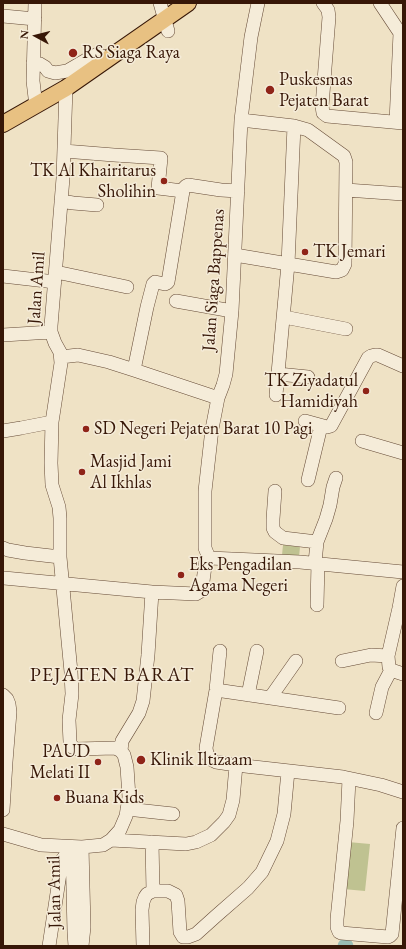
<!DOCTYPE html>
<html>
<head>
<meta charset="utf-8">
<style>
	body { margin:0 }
	#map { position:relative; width:406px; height:949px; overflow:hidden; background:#efe2c5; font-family:"EB Garamond",serif }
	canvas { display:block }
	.frame { position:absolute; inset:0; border:4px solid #371707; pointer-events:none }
	.north { position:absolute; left:16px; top:16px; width:40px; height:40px; -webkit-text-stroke:3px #f5ecd9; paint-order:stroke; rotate:277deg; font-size:11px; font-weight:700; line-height:16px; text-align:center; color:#371707 }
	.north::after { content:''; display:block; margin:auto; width:14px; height:18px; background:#371707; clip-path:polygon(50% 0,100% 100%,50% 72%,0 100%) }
</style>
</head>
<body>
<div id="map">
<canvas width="406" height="949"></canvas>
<div class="frame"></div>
<div class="north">N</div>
</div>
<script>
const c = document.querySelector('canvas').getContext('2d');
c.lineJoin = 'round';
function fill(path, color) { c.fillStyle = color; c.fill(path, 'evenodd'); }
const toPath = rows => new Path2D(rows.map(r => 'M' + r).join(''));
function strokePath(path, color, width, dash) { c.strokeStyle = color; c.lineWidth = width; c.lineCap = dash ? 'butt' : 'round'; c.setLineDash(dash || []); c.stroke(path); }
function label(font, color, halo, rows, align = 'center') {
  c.font = font + ' "EB Garamond",serif'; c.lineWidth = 3; c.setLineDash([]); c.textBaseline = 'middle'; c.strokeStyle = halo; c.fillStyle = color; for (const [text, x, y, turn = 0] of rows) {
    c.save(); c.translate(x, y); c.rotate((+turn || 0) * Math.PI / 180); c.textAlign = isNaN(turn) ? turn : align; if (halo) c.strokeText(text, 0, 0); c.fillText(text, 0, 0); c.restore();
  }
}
const green = toPath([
	[283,545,300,547,299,557,282,555],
	[348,842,370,844,365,891,343,889]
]);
const river = toPath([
	[345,946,346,946]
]);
const minor = toPath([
	[35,3,33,81,36,106],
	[160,3,168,31],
	[323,3,328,10,329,17,322,106,323,113,327,116,403,123],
	[380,3,400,33,396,122],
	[3,16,35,19],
	[33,63,40,64,45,67,48,71,55,73,67,71,91,57,98,54,102,56,105,61],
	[64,151,114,155,161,158,158,188,183,191],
	[346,190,403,194],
	[61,201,73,203,97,205],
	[235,255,336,272,342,270,345,264,346,162,344,156,308,130,294,126,241,120],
	[56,272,127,287],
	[3,276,55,282],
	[176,301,232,311],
	[284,317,346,329],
	[3,335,51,332],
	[61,357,78,355,109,362,134,370,218,398],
	[134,370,147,307,153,284,155,282,165,284,167,283,168,282,183,191,184,188,186,186,188,185,221,190,238,191],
	[278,374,308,377],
	[276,395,288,264,294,126],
	[305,421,327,427,331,426,368,358,371,356,375,355,378,355,403,366],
	[3,431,21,428,52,422],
	[362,441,403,453],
	[308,480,321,426],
	[275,491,273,519,273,528,275,532,283,538,317,542],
	[3,548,8,550,25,553,60,557],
	[209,558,205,548,205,491,212,429,218,398,223,385,226,374,232,311,241,120,251,37,258,3],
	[209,558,300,562,403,572],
	[315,563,317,542,326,519,330,505,333,487,336,478],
	[4,578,152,592,196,594,201,591,202,589,205,566,206,561,209,558],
	[403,586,399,608,388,656,389,667,391,670,403,674],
	[317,605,318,563],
	[220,651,216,690,206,748,207,754,212,760,216,762,236,765,343,777,381,785,403,792],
	[342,661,371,655,388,656],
	[216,690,339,708],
	[3,695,7,699,9,704,10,712,6,762,3,810],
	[248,695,257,651],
	[270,698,296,661],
	[376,713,382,687,391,670],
	[121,751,122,741,139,713,143,701,148,655,152,592],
	[349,779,347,821,337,919,337,927,339,932,341,933,388,937,390,936,392,934,403,828],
	[127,809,173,814],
	[3,834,41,845,82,847,103,845,111,840,120,830,126,816,129,797,127,767,124,755,121,751,115,748,77,749,72,747,70,742,69,720,72,694,71,672,60,557,60,518,59,507,52,485,51,463,52,422,61,363,60,352,55,343,51,332,51,326,63,178,66,88],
	[111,840,186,844,196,842,211,835,224,822,229,815,233,800,236,765],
	[152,842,153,891],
	[72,847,74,932,75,946],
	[49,946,62,860,72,847],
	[82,946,84,927,82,847],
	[143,946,142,910,143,902,145,897,147,894,153,891,168,891,176,895,178,901,180,932,183,937,188,937,196,934,216,916,248,888,262,872,277,841,284,814,288,771]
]);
const major = toPath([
	[3,124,66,88,188,3]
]);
const markers = [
	[73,53,5,"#8f2418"],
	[270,90,5,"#8f2418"],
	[164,181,4,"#8f2418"],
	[305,252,4,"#8f2418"],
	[366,391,4,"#8f2418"],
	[86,429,4,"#8f2418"],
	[82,472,4,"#8f2418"],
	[181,575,4,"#8f2418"],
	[141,760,5,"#8f2418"],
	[98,762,4,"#8f2418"],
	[57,798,4,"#8f2418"]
];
const poiNames = [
	["RS Siaga Raya",82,53],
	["Puskesmas",279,80],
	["Pejaten Barat",279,101],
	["TK Al Khairitarus",156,171,"right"],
	["Sholihin",156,192,"right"],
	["TK Jemari",313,252],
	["TK Ziyadatul",358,381,"right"],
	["Hamidiyah",358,402,"right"],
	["SD Negeri Pejaten Barat 10 Pagi",94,429],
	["Masjid Jami",90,462],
	["Al Ikhlas",90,483],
	["Eks Pengadilan",189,565],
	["Agama Negeri",189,586],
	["PAUD",90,752,"right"],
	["Melati II",90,773,"right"],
	["Klinik Iltizaam",150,760],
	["Buana Kids",65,798]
];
const streetNames = [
	["Jalan Siaga Bappenas",214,280,-86],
	["Jalan Amil",37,288,-86],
	["Jalan Amil",55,892,-91]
];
const quarterNames = [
	["PEJATEN BARAT",112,676]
];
fill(green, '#bfc291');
strokePath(river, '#9abeb4', 15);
strokePath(minor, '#654a36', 14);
strokePath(major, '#371707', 18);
strokePath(minor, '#f5ecd9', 13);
strokePath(major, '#e8c182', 16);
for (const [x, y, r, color] of markers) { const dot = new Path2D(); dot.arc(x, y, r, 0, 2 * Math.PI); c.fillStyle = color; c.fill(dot); strokePath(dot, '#f5ecd9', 1.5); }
label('18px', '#371707', '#f5ecd9', poiNames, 'left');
label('18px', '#371707', '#f5ecd9', streetNames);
c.letterSpacing = '1px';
label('20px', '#371707', '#f5ecd9', quarterNames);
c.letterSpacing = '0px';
</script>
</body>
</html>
